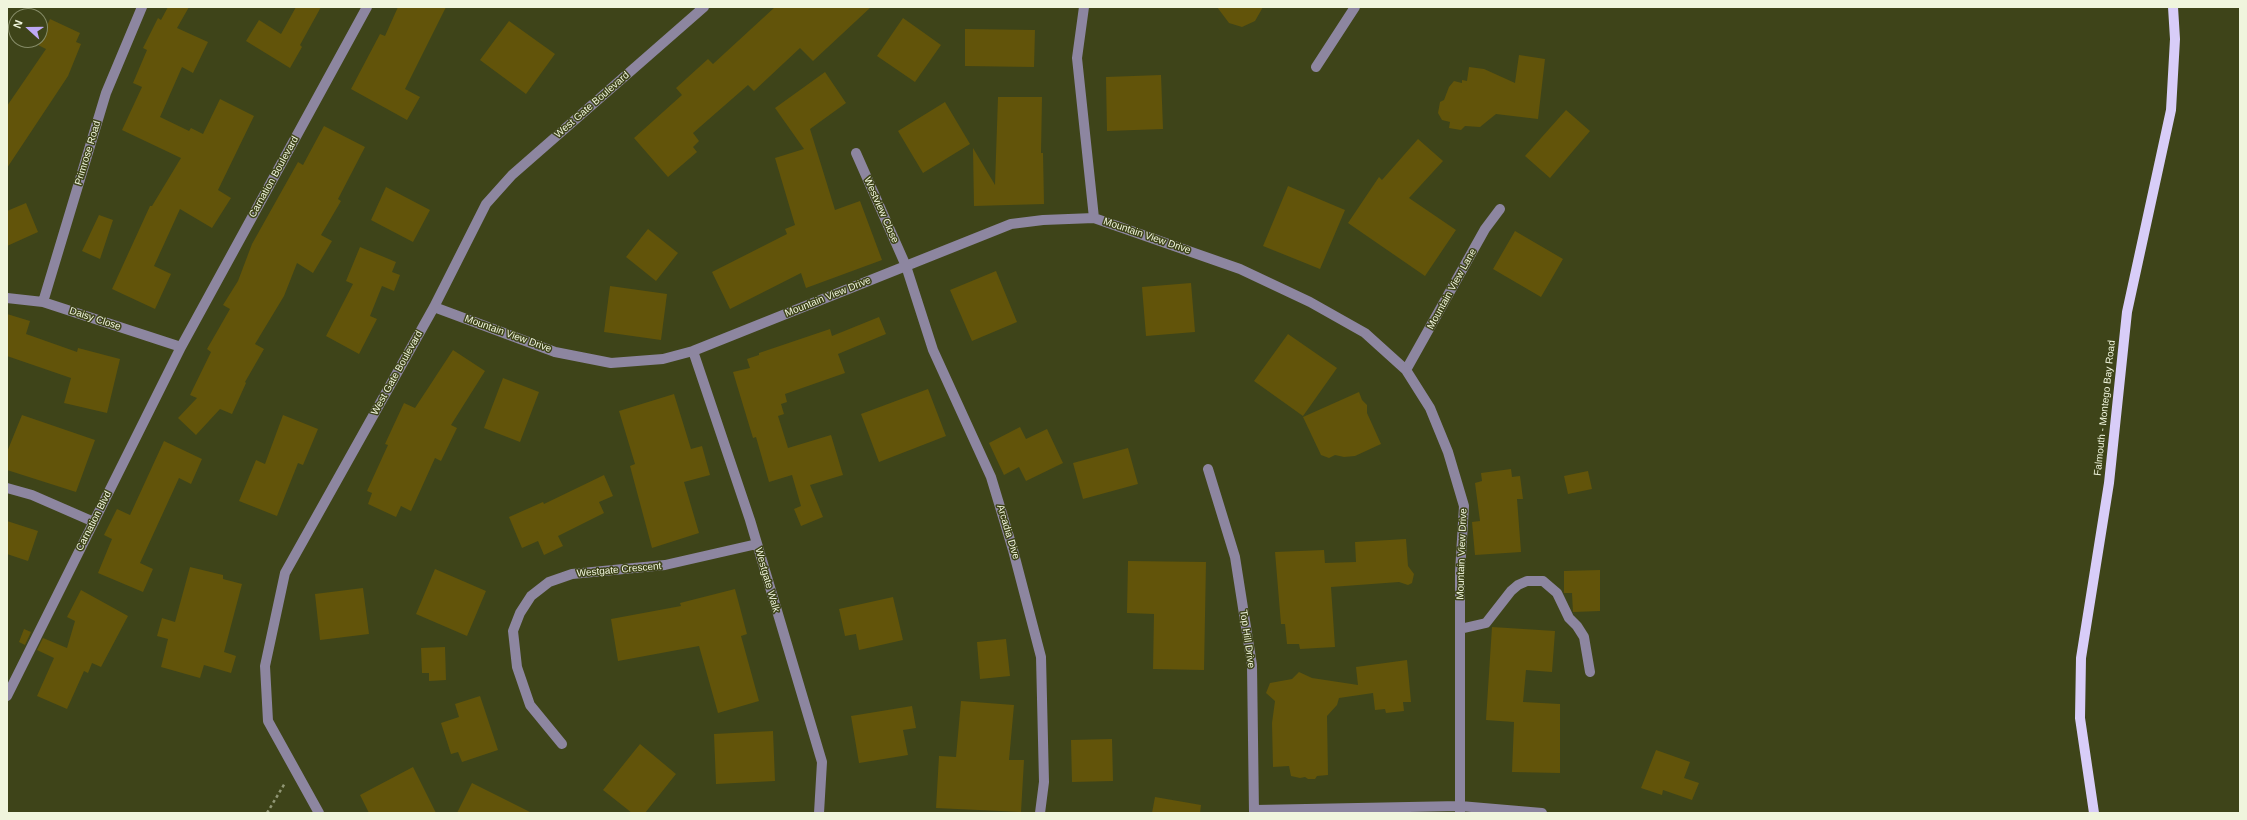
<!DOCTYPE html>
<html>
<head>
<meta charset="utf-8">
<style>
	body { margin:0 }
	#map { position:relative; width:2247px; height:820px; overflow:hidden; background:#3e4419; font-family:Arial,sans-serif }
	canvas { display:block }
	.frame { position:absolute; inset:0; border:8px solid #f0f5dd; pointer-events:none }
	.north { position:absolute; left:8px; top:8px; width:40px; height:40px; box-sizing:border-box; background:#3e4419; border:1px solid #858b67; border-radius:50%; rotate:291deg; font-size:11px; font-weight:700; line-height:16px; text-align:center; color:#f0f5dd }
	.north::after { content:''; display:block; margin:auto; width:14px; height:18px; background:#bea9f5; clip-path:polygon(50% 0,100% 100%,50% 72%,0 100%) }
</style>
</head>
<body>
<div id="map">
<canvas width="2247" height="820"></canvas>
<div class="frame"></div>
<div class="north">N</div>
</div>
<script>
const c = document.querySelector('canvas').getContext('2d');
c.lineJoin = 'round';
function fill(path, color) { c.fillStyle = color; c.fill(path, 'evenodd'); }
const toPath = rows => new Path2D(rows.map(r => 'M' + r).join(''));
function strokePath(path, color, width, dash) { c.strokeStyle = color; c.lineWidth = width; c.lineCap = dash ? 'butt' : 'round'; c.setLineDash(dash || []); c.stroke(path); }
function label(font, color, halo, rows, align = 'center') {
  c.font = font + ' Arial,sans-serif'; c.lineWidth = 3; c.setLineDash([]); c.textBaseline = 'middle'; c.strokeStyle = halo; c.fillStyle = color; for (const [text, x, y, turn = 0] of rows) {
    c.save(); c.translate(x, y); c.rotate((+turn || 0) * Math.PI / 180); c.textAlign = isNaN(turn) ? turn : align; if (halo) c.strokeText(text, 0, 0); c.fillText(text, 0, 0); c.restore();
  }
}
const building = toPath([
	[168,7,189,7,177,28,208,42,193,73,182,67,160,117,189,131,191,128,203,134,220,99,254,116,218,190,231,198,212,228,180,209,154,266,171,274,155,309,112,289,150,206,152,206,181,158,122,130,142,87,133,83,147,50,143,48,158,18,161,20],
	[296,7,321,7,300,45,302,47,290,68,246,41,259,20,281,34],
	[398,7,446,7,405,89,420,97,407,120,351,89,380,34,385,36],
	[775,7,871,7,813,61,800,48,754,91,748,85,693,133,699,141,693,147,697,152,668,177,634,138,682,95,676,88,708,59,713,64],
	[1217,7,1263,7,1255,21,1242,27,1229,23],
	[903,18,941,45,915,82,877,56],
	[50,19,80,33,76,42,81,44,68,76,7,168,7,106,46,49,38,45],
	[509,21,555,54,526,94,480,60],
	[965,29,1035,30,1034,67,965,66],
	[1519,55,1545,59,1538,119,1496,114,1480,127,1465,126,1461,130,1449,128,1450,122,1442,120,1438,113,1440,102,1444,100,1449,87,1454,81,1462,83,1462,80,1467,81,1469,67,1484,69,1515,83],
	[825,72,846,103,810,129,835,210,860,201,882,260,806,288,801,273,730,309,712,272,787,234,785,229,795,225,775,158,804,149,775,108],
	[1161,75,1163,129,1107,131,1106,77],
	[998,97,1042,97,1041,153,1043,153,1044,204,974,206,973,148,995,185],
	[945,102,970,144,923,173,898,131],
	[1566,110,1590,131,1550,178,1525,156],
	[324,126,365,147,338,199,341,201,321,235,332,241,313,273,297,263,284,296,255,344,264,349,245,382,246,383,232,414,220,409,196,435,178,418,197,398,190,395,211,352,207,349,230,309,223,305,238,281,252,244,298,162,303,165],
	[1418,139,1443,161,1409,198,1456,230,1425,276,1348,223,1379,177,1382,180],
	[1288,186,1345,210,1320,269,1263,246],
	[386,187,430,210,413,242,371,220],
	[26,203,38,232,7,246,7,211],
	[99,215,113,220,100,259,82,251],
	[648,229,678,253,656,281,626,257],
	[1515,231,1563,259,1541,297,1493,269],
	[360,247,396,262,392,272,400,275,394,291,382,286,370,316,377,319,359,354,326,336,353,284,346,281],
	[996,271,1017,322,972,341,950,290],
	[1191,283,1195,332,1146,336,1142,287],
	[610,286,667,294,661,340,604,332],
	[7,314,30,321,26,334,77,352,78,348,120,359,107,413,64,403,71,378,7,356],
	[879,317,886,334,838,354,845,373,785,394,787,402,781,404,784,414,778,416,788,448,831,435,843,475,810,485,823,517,801,526,794,509,801,506,792,475,769,482,756,437,753,438,733,372,750,368,747,359,759,355,759,353,830,329,832,336],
	[1288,334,1337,368,1303,416,1254,381],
	[453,350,485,371,451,425,457,428,441,461,435,458,411,511,401,506,396,517,368,504,372,493,367,491,388,445,385,444,404,403,415,408],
	[503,378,539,392,520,442,484,428],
	[928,389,946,436,879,462,861,414],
	[1359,392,1362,400,1367,405,1367,413,1381,444,1355,456,1344,457,1335,455,1329,458,1321,455,1303,417],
	[674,394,691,449,702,446,710,475,684,482,699,533,652,548,630,466,635,464,619,411],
	[22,415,95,440,76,492,7,470,7,452],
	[283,415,318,429,303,465,298,463,277,516,239,501,256,460,265,464],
	[1020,427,1026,439,1047,429,1063,463,1026,481,1019,467,1004,475,989,443],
	[164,441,202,459,191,484,179,478,140,563,153,569,143,592,98,573,112,539,104,535,117,509,130,515],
	[1128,448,1138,484,1083,499,1073,463],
	[1511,469,1512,477,1520,476,1523,499,1517,499,1521,552,1475,555,1472,522,1480,521,1475,483,1482,481,1481,473],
	[1588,471,1592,489,1568,494,1564,476],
	[604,475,613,496,599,502,604,513,558,536,563,546,544,555,538,541,522,548,509,517,543,502,544,504],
	[7,521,38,531,28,561,7,554],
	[1406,539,1408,566,1414,574,1412,583,1408,585,1399,582,1331,587,1335,647,1300,649,1299,644,1287,644,1285,624,1281,624,1275,552,1324,550,1325,563,1356,562,1355,542],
	[1128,561,1206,562,1204,670,1153,669,1154,614,1127,613],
	[190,567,223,575,223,579,242,584,224,652,236,656,231,673,204,665,200,678,161,667,168,639,157,636,162,618,175,622],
	[435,569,486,591,467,636,416,614],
	[1600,570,1600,611,1573,612,1572,593,1564,593,1564,571],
	[363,588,369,634,320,640,315,594],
	[735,589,747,634,741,636,759,701,718,713,699,646,618,661,611,619,681,606,680,603],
	[81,590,128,616,101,667,92,663,88,673,84,671,67,709,37,696,54,658,37,650,43,638,67,648,75,621,67,617],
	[893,597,903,640,859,650,856,634,845,636,839,609],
	[1492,627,1555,631,1552,672,1526,670,1523,702,1560,704,1560,773,1512,772,1514,722,1486,720],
	[24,629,31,632,25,645,19,642],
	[1006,639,1010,676,980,679,977,642],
	[445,647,446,680,429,681,429,673,422,673,421,648],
	[1407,660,1411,702,1403,702,1404,711,1386,713,1385,709,1375,710,1373,693,1339,698,1337,705,1327,716,1328,775,1317,776,1315,779,1308,779,1305,777,1300,778,1291,776,1289,766,1273,767,1272,723,1275,701,1266,693,1270,683,1292,679,1299,672,1312,678,1358,685,1356,667],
	[480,696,498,750,462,762,458,752,451,754,441,723,459,717,455,704],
	[961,701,1014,705,1009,760,1024,760,1021,812,936,808,939,756,956,757],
	[912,706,916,728,903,730,908,755,859,763,851,716],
	[773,731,775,781,716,784,714,734],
	[1112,739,1113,781,1072,782,1071,740],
	[640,744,676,774,645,813,632,813,603,790],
	[1656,750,1690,762,1684,778,1699,783,1692,800,1663,790,1662,795,1641,788],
	[413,767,436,813,369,813,360,795],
	[472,783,532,813,457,813],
	[1155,797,1201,805,1200,813,1152,813]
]);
const path = toPath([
	[267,813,285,783]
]);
const minor = toPath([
	[1084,7,1077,58,1094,218],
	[1316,67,1355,7],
	[856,153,906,266,933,350,991,477,1013,550,1041,657,1044,782,1040,813],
	[7,298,43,302,181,347],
	[43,302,106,93,142,7],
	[434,307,555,352,611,363,663,359,693,351,1011,224,1043,220,1094,218,1240,269,1310,302,1365,333,1406,370,1430,408,1448,452,1464,506,1460,572,1460,813],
	[693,351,750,520,822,762,819,813],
	[1406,370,1485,229,1500,209],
	[1208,469,1235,557,1252,665,1254,813],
	[7,488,32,495,94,522],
	[1460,629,1486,623,1511,591,1518,585,1527,581,1543,581,1557,593,1569,618,1577,626,1584,637,1590,672],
	[7,696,181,347,367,7],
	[562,744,530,705,517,667,513,631,520,613,531,596,549,582,572,574,665,565,757,544],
	[1255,810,1460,806,1542,813],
	[319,813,268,721,265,666,285,573,434,307,486,204,512,175,704,7]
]);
const major = toPath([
	[2094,813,2080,718,2081,658,2109,483,2127,312,2171,110,2175,39,2173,7]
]);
const streetNames = [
	["West Gate Boulevard",592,105,-41],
	["Primrose Road",88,153,-73],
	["Carnation Boulevard",274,177,-61],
	["Westview Close",881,210,66],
	["Mountain View Drive",1147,236,19],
	["Mountain View Lane",1452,289,-61],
	["Mountain View Drive",828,297,-22],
	["Daisy Close",95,319,18],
	["Mountain View Drive",508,334,20],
	["West Gate Boulevard",397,373,-61],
	["Falmouth - Montego Bay Road",2105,408,-84],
	["Carnation Blvd",94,521,-63],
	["Arcadia Dive",1008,532,73],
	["Mountain View Drive",1462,554,-88],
	["Westgate Crescent",619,570,-5],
	["Westgate Walk",767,580,74],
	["Top Hill Drive",1247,639,82]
];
fill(building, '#62540a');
strokePath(path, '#919775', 2.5, [3, 3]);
strokePath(minor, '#8d86a0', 10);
strokePath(major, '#d8cdf8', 10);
label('10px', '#f0f5dd', '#3e4419', streetNames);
</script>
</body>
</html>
